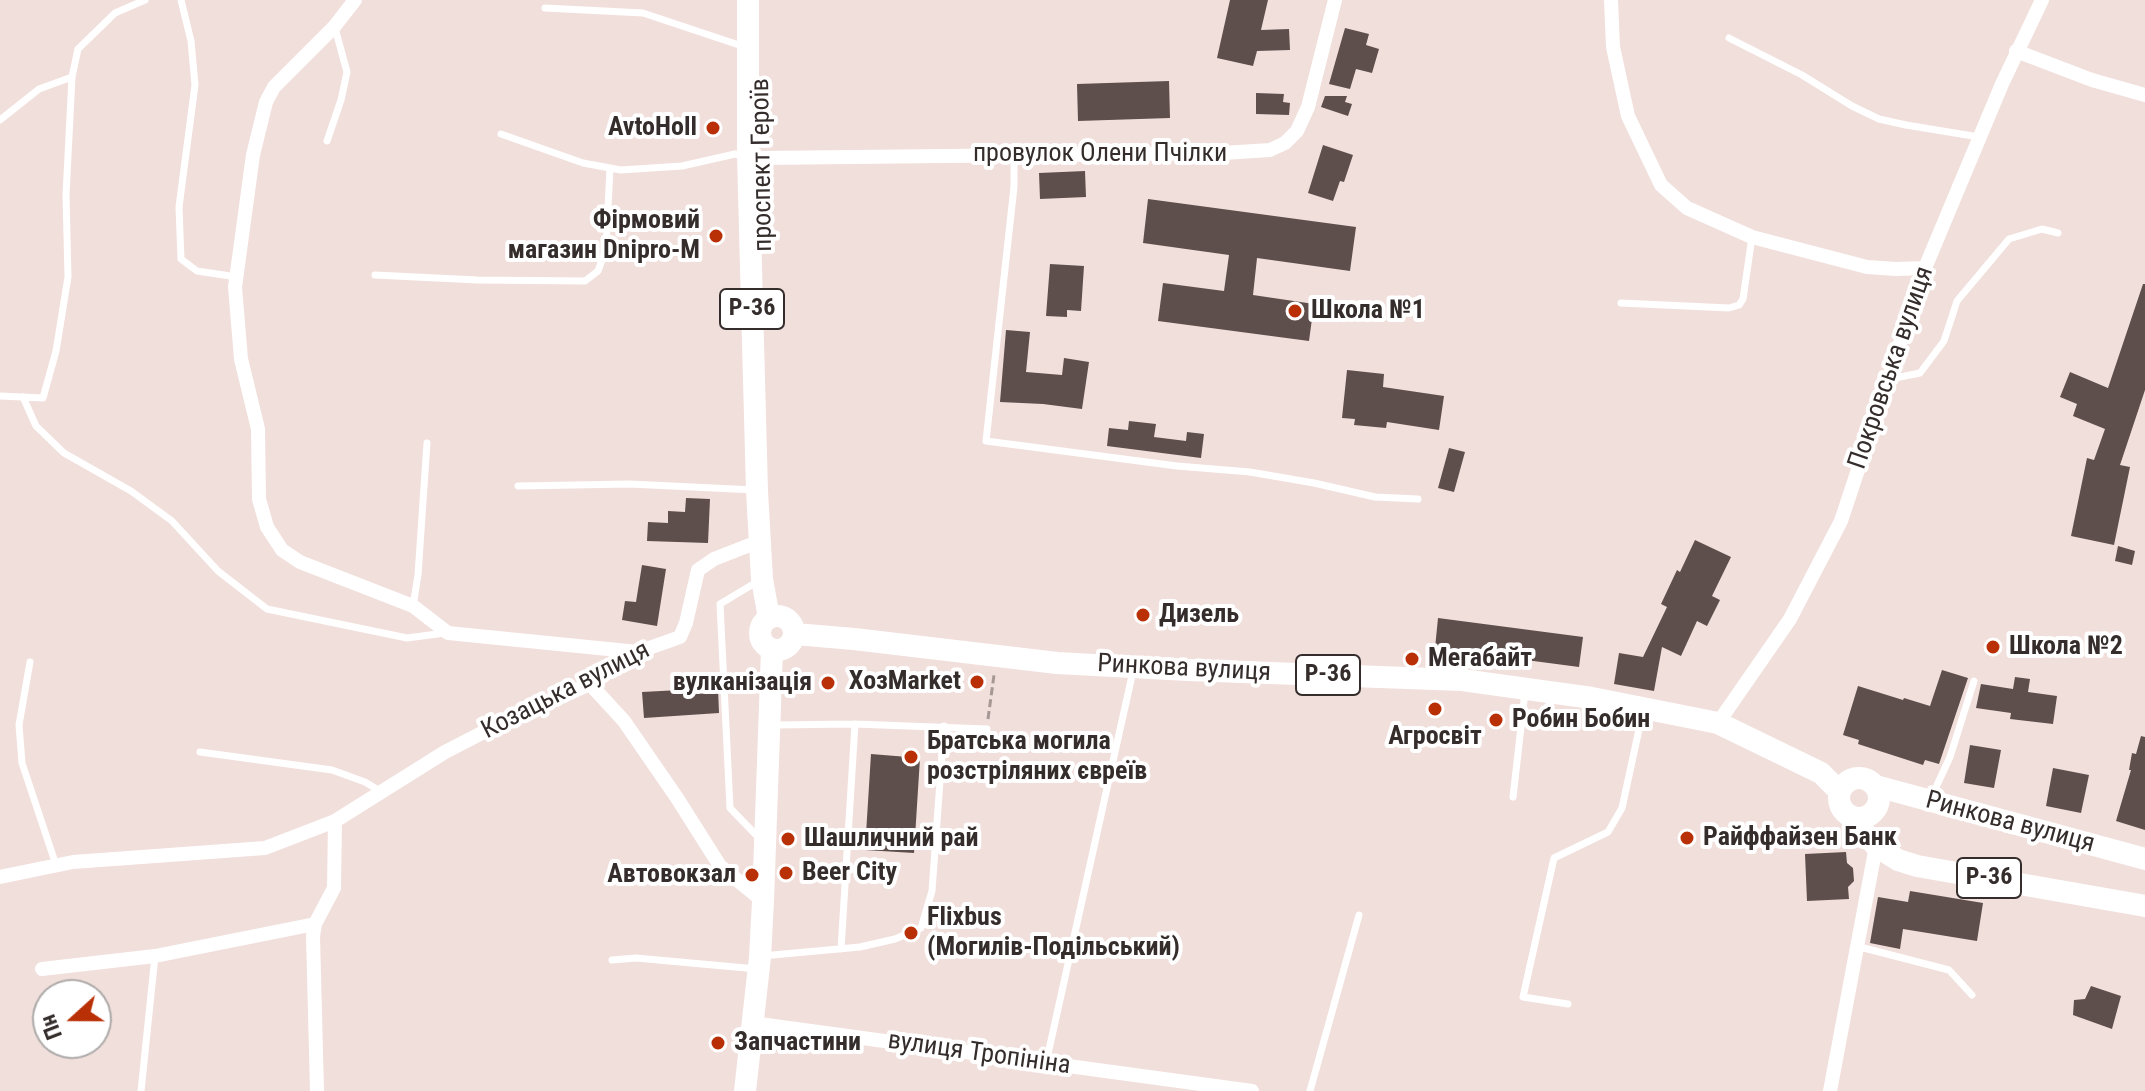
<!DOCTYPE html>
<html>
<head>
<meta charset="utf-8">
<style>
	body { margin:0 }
	#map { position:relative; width:2145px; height:1091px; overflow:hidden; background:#f1dfdb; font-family:"Roboto Condensed",sans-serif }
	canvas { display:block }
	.north { position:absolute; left:32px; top:979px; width:80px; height:80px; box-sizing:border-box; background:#fff; border:2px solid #aeabaa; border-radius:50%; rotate:249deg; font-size:22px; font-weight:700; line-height:32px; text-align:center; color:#342d2b }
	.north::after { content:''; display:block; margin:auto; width:28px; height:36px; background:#b92f06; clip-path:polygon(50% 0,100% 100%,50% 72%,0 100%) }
</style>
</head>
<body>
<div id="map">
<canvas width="2145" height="1091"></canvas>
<div class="north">Пн</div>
</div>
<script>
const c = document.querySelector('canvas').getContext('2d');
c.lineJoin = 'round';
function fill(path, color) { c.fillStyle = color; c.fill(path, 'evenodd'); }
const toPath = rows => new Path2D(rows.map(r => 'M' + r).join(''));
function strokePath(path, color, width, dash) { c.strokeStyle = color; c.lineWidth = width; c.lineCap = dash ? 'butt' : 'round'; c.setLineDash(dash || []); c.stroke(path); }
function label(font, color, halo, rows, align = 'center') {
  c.font = font + ' "Roboto Condensed",sans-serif'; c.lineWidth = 8; c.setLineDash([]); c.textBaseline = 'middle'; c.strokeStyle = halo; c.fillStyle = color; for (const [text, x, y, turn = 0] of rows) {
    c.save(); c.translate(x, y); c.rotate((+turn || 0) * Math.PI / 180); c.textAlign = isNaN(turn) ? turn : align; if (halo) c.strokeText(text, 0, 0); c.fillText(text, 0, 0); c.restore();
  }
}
const building = toPath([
	[1230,0,1268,0,1261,30,1289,29,1290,50,1257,51,1253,66,1217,58],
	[1345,28,1369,34,1366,45,1379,49,1372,73,1356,69,1350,89,1329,84],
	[1169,81,1170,118,1078,121,1077,84],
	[1256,93,1284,94,1283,102,1290,103,1289,115,1256,114],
	[1325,96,1347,96,1345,102,1352,104,1348,116,1321,107],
	[1323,145,1353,155,1344,182,1340,181,1333,201,1308,193],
	[1085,171,1086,197,1040,199,1039,173],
	[1148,199,1356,227,1350,271,1257,258,1253,295,1314,304,1309,341,1158,321,1163,283,1224,291,1229,255,1143,243],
	[1050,264,1084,266,1081,311,1067,310,1067,317,1046,316],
	[2143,284,2145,284,2145,390,2120,465,2130,467,2114,545,2071,536,2087,458,2094,460,2105,429,2073,416,2077,404,2060,397,2070,372,2108,388],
	[1006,330,1030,332,1026,372,1062,375,1064,358,1089,362,1082,409,1043,404,1000,402],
	[1347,370,1384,374,1383,387,1444,396,1439,430,1387,422,1386,428,1354,425,1355,419,1342,418],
	[1129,421,1156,424,1154,437,1186,441,1187,432,1204,434,1201,458,1107,446,1109,428,1128,430],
	[1449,448,1465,452,1454,492,1438,488],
	[686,498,710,499,708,543,647,541,648,522,668,523,668,511,685,512],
	[1695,540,1731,557,1712,596,1720,600,1707,626,1697,621,1681,656,1662,647,1654,691,1614,684,1619,653,1643,657,1667,607,1661,604,1677,570,1680,572],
	[2118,546,2135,551,2132,565,2115,561],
	[642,565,666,569,657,626,622,620,625,601,636,602],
	[1438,618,1583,637,1579,667,1435,648],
	[1942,670,1968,678,1939,764,1925,760,1923,765,1858,744,1859,740,1843,735,1858,686,1903,700,1904,698,1930,706],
	[2015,677,2030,679,2028,692,2057,696,2053,724,2010,719,2011,713,1976,708,1981,684,2013,689],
	[718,688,719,713,644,718,642,692],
	[2141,736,2145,737,2145,830,2116,821,2131,770,2129,770,2132,753,2136,754],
	[1970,745,2001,750,1994,788,1964,783],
	[871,754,920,758,914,853,865,850],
	[2053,768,2089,775,2081,813,2046,806],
	[1846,852,1847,863,1853,868,1854,881,1848,887,1849,899,1807,901,1805,854],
	[1910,891,1983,903,1977,941,1903,929,1900,949,1870,943,1878,897,1908,902],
	[2091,986,2121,996,2112,1029,2073,1015,2074,1000,2085,999]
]);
const path = toPath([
	[988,719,994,675]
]);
const service = toPath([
	[181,0,191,41,195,85,179,207,181,259,197,271,237,277],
	[545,8,643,13,745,47],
	[1729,38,1802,75,1852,106,1879,119,1906,125,1979,137],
	[0,120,39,89,72,77,78,49,115,13,145,0],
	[501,134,583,163,621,170,682,166,735,154,744,156],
	[327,141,341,100,347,72,335,28],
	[1014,154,1014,187,986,441,1177,466,1250,472,1314,483,1375,497,1418,499],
	[375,275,477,280,585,281,598,271,606,249,610,168],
	[1621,303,1729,308,1739,305,1743,299,1752,237],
	[1890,379,1920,373,1944,341,1957,301,2009,239,2042,229,2058,233],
	[0,396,43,398,56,351,68,277,66,195,72,77],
	[23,397,36,426,64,453,131,491,172,521,218,571,267,609,407,638,445,633],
	[518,486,630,484,755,490],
	[760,580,720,604,730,808,761,840],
	[413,606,418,575,427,443],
	[30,662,19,725,22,763,56,865],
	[773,725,855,724,987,729],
	[200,752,332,770,365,782,380,791],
	[1513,797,1525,692],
	[1934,799,1937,785,1950,757,1974,681],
	[1856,946,1949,970,1972,995],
	[841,949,855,724],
	[762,956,860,947,895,939,921,928,932,891,944,726],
	[612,960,636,958,757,969],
	[1568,1004,1523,997,1554,858,1608,832,1622,808,1643,711],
	[1046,1063,1133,671],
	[141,1091,155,956],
	[1310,1091,1359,915]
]);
const minor = toPath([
	[355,0,334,27,274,87,266,102,253,155,235,287,241,359,258,429,259,499,267,527,282,550,300,562,413,606,448,633,638,652],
	[1611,0,1613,47,1628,116,1661,185,1687,208,1752,237,1867,267,1896,269,1925,268],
	[2016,51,2092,80,2145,95],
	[760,158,1223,153,1270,150,1285,143,1297,131,1308,107,1335,0],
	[590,684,624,721,677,798,720,866,763,901],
	[1718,723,1790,619,1841,521,1925,268,2002,84,2042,0],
	[0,877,73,862,265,848,335,821,445,752,511,718,590,684,638,652,680,637,686,623,698,570,714,559,760,541],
	[315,924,313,936,317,1091],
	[42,969,155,956,315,924,334,888,335,821],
	[752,1023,1252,1091],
	[1830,1091,1876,846]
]);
const primary = toPath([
	[748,0,748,156,757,491,762,579,769,618],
	'760 633a17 17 0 1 1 34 0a17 17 0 1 1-34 0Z',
	[795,634,854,639,1057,663,1188,670,1462,680,1592,698,1718,723,1821,773,1840,792],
	'1839 798a20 20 0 1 1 40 0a20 20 0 1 1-40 0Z',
	[1876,786,2145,859],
	[1850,816,1876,846,1898,860,1917,866,2145,906],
	[745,1091,760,957,763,901,772,650]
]);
const markers = [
	[713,128,8,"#b92f06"],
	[716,236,8,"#b92f06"],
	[1295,311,8,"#b92f06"],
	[1143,615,8,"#b92f06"],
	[1993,647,8,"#b92f06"],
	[1412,659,8,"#b92f06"],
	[977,682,8,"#b92f06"],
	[828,683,8,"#b92f06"],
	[1435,709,8,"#b92f06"],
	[1496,720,8,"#b92f06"],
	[911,757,8,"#b92f06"],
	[1687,838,8,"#b92f06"],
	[788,839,8,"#b92f06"],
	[786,873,8,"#b92f06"],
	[752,875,8,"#b92f06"],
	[911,933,8,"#b92f06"],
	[718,1043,8,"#b92f06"]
];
const shields = [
	[752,309,64],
	[1328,675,64],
	[1989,878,64]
];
const shieldNames = [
	["Р-36",752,309],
	["Р-36",1328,675],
	["Р-36",1989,878]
];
const poiNames = [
	["AvtoHoll",697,128,"right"],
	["Фірмовий",700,221,"right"],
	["магазин Dnipro-M",700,251,"right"],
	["Школа №1",1311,311],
	["Дизель",1159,615],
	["Школа №2",2009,647],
	["Мегабайт",1428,659],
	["ХозMarket",961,682,"right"],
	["вулканізація",812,683,"right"],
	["Робин Бобин",1512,720],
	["Агросвіт",1435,737,"center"],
	["Братська могила",927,742],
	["розстріляних євреїв",927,772],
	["Райффайзен Банк",1703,838],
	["Шашличний рай",804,839],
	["Beer City",802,873],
	["Автовокзал",736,875,"right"],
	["Flixbus",927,918],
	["(Могилів-Подільський)",927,948],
	["Запчастини",734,1043]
];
const streetNames = [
	["провулок Олени Пчілки",1100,154],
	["проспект Героїв",763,165,-91],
	["Покровська вулиця",1892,368,-71],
	["Ринкова вулиця",1184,669,3],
	["Козацька вулиця",566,691,-27],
	["Ринкова вулиця",2010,823,15],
	["вулиця Тропініна",979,1054,8]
];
fill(building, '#5e4f4c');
strokePath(path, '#a69895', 3, [8, 4]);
strokePath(service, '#fff', 7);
strokePath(minor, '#fff', 14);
strokePath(primary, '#fff', 22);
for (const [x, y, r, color] of markers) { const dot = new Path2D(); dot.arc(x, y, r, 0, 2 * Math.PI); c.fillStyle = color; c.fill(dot); strokePath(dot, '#fff', 3); }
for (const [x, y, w] of shields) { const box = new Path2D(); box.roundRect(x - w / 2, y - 20, w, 40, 6); c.fillStyle = '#fff'; c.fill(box); strokePath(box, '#342d2b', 2); }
label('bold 24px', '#342d2b', null, shieldNames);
label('bold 26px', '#342d2b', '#fff', poiNames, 'left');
label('26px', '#342d2b', '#fff', streetNames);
</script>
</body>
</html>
